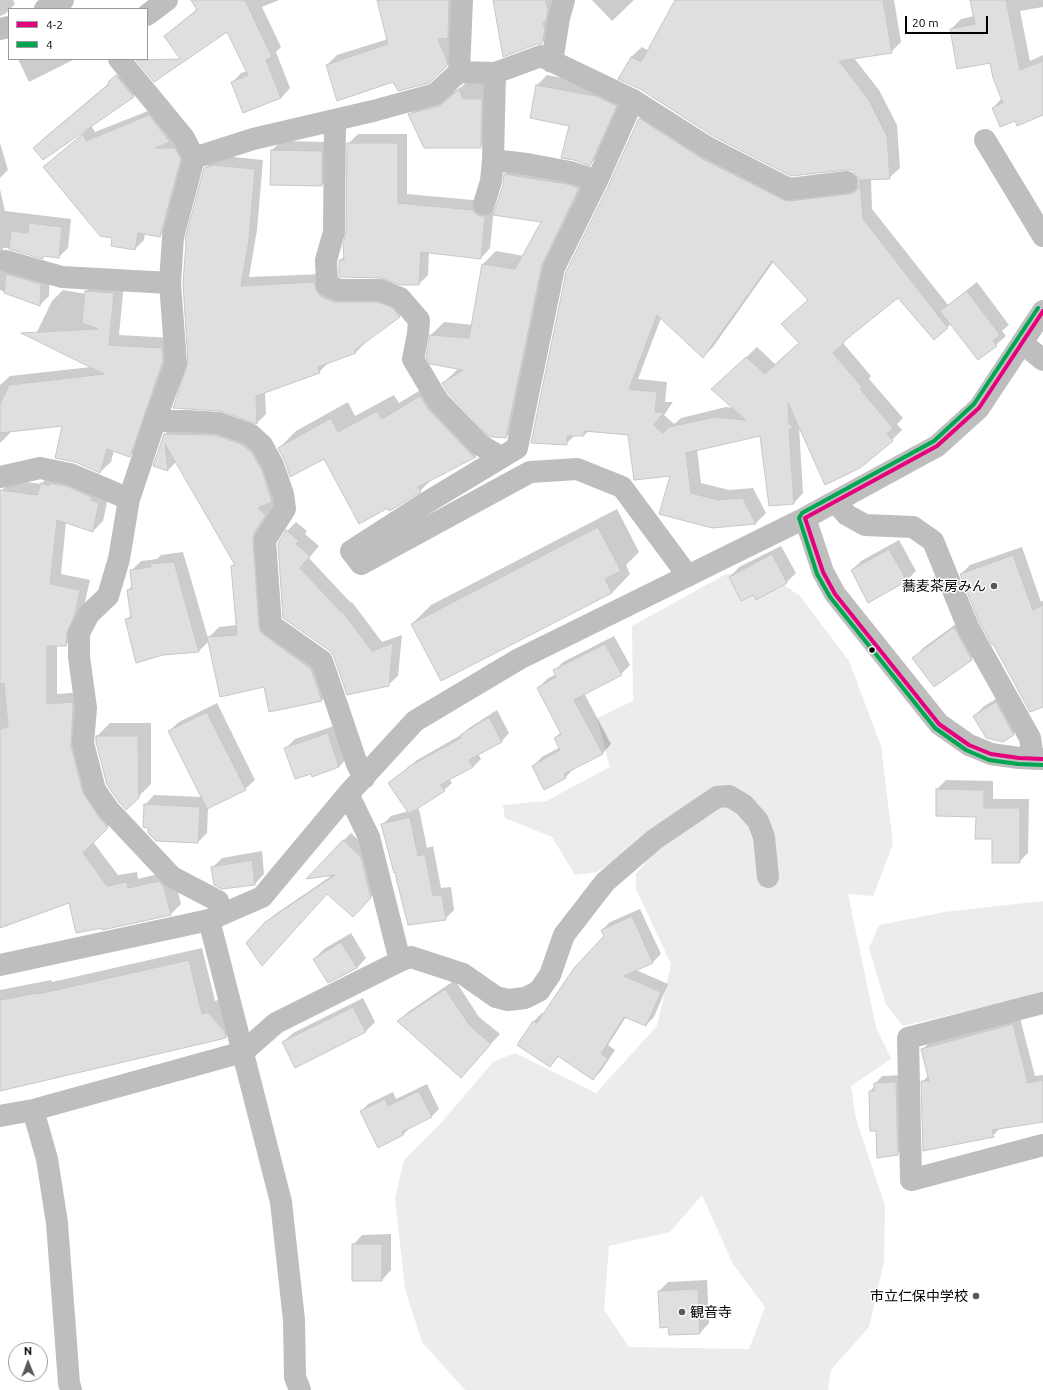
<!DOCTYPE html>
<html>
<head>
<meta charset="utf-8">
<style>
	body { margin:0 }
	#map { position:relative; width:1043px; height:1390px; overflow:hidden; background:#fff; font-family:Ubuntu,sans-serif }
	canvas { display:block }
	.legend { position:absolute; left:8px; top:8px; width:140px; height:52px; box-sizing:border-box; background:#fff; border:1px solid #999; margin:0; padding:5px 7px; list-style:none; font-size:12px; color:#000 }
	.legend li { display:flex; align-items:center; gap:8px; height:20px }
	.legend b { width:20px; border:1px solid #999 }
	.north { position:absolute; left:8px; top:1342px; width:40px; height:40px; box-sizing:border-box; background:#fff; border:1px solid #999; border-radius:50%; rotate:359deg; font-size:11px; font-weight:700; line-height:16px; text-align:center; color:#000 }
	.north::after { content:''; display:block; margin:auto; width:14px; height:18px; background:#595959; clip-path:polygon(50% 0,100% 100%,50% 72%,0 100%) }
	.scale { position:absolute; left:905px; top:16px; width:83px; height:18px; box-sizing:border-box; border:2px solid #000; border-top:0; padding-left:5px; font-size:12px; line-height:14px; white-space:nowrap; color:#000; -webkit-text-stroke:3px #fff; paint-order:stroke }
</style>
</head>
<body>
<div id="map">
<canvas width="1043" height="1390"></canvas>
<ul class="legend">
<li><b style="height:5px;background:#e5007d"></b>4-2</li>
<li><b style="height:5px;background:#00a651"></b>4</li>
</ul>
<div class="north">N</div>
<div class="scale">20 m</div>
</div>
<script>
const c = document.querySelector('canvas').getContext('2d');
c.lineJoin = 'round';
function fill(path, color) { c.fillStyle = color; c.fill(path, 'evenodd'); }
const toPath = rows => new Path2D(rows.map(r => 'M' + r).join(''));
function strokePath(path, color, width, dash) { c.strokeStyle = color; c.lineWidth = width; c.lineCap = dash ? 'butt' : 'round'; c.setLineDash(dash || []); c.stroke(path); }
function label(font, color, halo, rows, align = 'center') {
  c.font = font + ' Ubuntu,"Noto Sans JP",sans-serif'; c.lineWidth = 3; c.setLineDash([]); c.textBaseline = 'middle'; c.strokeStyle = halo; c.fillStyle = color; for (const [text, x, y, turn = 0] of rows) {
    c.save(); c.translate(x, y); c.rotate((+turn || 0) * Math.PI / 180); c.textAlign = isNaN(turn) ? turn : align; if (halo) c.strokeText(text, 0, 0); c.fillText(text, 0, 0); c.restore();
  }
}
const green = toPath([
	[764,571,800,596,849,661,881,746,893,844,873,896,848,894,876,1027,891,1059,851,1086,856,1119,885,1205,884,1262,869,1327,831,1370,828,1390,465,1390,422,1342,405,1289,395,1198,404,1160,441,1123,493,1062,515,1053,596,1093,657,1026,671,964,636,889,636,873,645,864,640,844,597,872,575,875,552,837,505,818,503,805,546,801,610,767,597,718,633,701,632,626,726,574],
	[702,1195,733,1264,765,1307,749,1349,629,1347,604,1310,609,1246,670,1232],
	[1043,901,1043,993,903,1026,886,1005,869,948,879,925,945,912]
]);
const shadow = toPath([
	[0,0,13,0,15,4,5,14,0,16],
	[192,0,279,0,262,7,281,47,276,52,290,88,281,98,232,83,241,73,247,71,227,30,165,36,197,9],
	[378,0,458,0,456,56,446,66,394,81,327,65,337,55,388,39],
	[494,0,557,0,552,33,542,43],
	[592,0,634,0,612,21],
	[676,0,894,0,901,42,891,52,854,58,879,90,897,125,900,168,889,178,871,179,872,209,948,305,977,282,1009,325,1002,331,1006,336,996,345,951,324,934,338,899,297,853,333,843,343,871,376,869,379,903,418,897,424,902,430,892,440,799,427,803,493,793,504,761,435,697,449,701,483,729,490,753,488,766,513,756,523,712,527,671,475,629,434,589,431,584,435,575,435,566,444,532,442,609,187,639,119,649,109,801,192,860,185,860,181,858,174,852,169,640,89,620,79,631,57,642,47,649,51],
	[774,261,809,299,800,342,775,364,757,347,723,379,734,408,726,407,681,418,674,424,664,415,673,402,665,402,667,382,638,379,661,318,703,357,713,347],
	[971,0,1043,0,1043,7,1020,11,1030,61,1043,55,1043,114,1015,120,993,108,1002,98,991,61,951,29,961,19,974,16],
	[18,59,75,59,29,82],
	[127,68,143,87,133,96,91,125,95,132,158,107,189,150,169,227,160,236,145,233,144,240,135,249,113,237,44,167,87,130,86,129,35,148,44,138],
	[475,74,497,83,496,131,480,147,410,114,425,99,455,91,460,88],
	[547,75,607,87,626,96,600,154,590,164,571,125,537,85],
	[358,134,407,134,407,194,483,201,494,207,490,248,481,258,429,252,428,275,419,284,340,260,345,256,348,232,348,144],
	[281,141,331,142,331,176,322,185,272,150],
	[0,143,8,170,0,178],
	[223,156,263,160,257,230,249,277,323,274,408,307,399,316,364,342,364,344,355,353,328,363,319,372,265,392,266,414,257,423,220,410,189,363,205,168,215,159],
	[518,162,591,176,519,425,506,437,443,383,459,368,427,357,431,335,444,322,473,325,483,264,496,251,524,256,542,221,504,185,505,174],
	[0,189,5,211,71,219,68,248,59,257,45,255,43,257,10,248,3,248,3,254,50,275,49,296,40,305,0,290],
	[97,281,124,283,119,335,173,338,140,445,130,456,114,450,111,462,100,472,75,461,63,425,10,431,10,433,0,443,0,385,10,376,91,367,34,338,52,301,63,290,86,294,86,291],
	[437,380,446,393,492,440,475,456,432,479,420,491,388,506,324,458,286,460,279,448,296,431,348,402,355,416,394,395,399,403],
	[176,423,254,434,282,491,272,500,277,503,269,615,333,689,322,700,270,711,265,686,209,641,199,651,163,654,126,620,131,615,128,590,133,585,131,571,141,561,157,559,161,555,183,552,208,638,219,627,237,625,232,566,235,563,176,462,168,470,155,465,165,434],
	[52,473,109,493,103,521,93,531,66,522,61,574,90,580,85,602,77,621,77,634,66,645,57,645,57,694,83,692,81,735,118,816,93,842,118,875,137,872,138,879,170,871,174,876,181,904,170,915,102,927,70,902,0,928,0,500,1,491,12,480,41,484],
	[617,509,639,552,626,565,630,574,612,593,412,624,431,605],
	[296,522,307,531,305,534,319,546,309,558,351,603,352,602,382,642,402,635,398,676,388,685,335,657,330,650,284,618,287,531],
	[899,540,916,571,906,581,852,570,861,561],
	[781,546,796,573,786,583,754,593,730,577,739,567],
	[1022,547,1041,602,1043,601,1043,706,961,574,970,565],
	[964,618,981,649,971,659,914,658,923,648],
	[614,636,630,665,621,674,584,693,611,744,603,753,574,768,566,777,545,788,533,766,542,757,560,747,555,738,561,732,538,688,547,679,556,674,554,671,563,662],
	[1006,693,1023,725,1013,734,974,716,984,706],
	[217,703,255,780,245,789,208,807,207,833,198,842,149,827,145,805,154,795,202,797,169,731,179,722],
	[497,710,509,733,502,741,478,754,481,759,473,767,449,779,452,783,444,790,414,810,419,809,427,848,433,846,441,888,451,887,454,910,445,919,396,870,382,825,391,816,409,811,389,783,417,760,461,735,469,728],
	[110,723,151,723,151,784,126,809,97,742,97,736],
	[337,725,348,757,339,767,311,773,285,749,295,739],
	[946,780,993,781,993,799,1029,799,1028,853,1019,862,993,838,977,816,937,789],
	[351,833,368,849,378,889,361,908,328,893,266,923,274,915,334,874,343,841],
	[262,851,264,874,255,884,212,868,222,858],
	[640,909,661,954,653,962,636,970,668,984,654,1017,646,1025,626,1017,608,1045,615,1050,601,1071,593,1079,559,1056,550,1066,534,1021,542,1013,544,1015,605,937,602,930,610,922],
	[351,933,366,958,357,968,328,982,314,959,324,949],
	[202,948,215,1001,222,999,239,1024,226,1037,0,1090,0,990,51,980,52,982],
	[455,980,479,1017,500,1034,461,1077,398,1021,408,1012],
	[363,998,375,1022,365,1032,283,1042,293,1033],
	[1020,1018,1035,1076,1043,1075,1043,1121,1000,1128,993,1136,922,1082,929,1075,922,1050,929,1043],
	[903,1075,905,1147,897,1154,877,1130,870,1091,875,1086,875,1084,882,1076],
	[427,1084,439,1109,432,1116,410,1127,403,1135,361,1112,368,1104,393,1092,396,1099],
	[391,1234,391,1270,382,1280,353,1245,362,1235],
	[707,1280,709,1323,700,1333,669,1326,659,1291,668,1282]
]);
const building = toPath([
	[191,0,245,0,272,57,266,60,281,98,243,113,231,82,248,75,227,32,154,82,136,60,180,59,164,36,197,10,191,0],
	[377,0,449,0,448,38,438,39,447,60,447,66,429,83,398,91,393,82,337,101,326,65,388,44,377,0],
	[493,0,546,0,548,10,546,22,543,22,545,29,542,44,537,44,503,57,493,0],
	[675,0,883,0,892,53,839,61,869,100,887,136,890,179,860,180,863,219,948,328,934,340,898,298,843,342,844,343,833,353,862,387,860,389,893,428,887,434,893,441,860,468,825,485,788,403,789,424,792,425,792,429,789,430,794,504,769,506,760,436,686,453,691,493,718,500,743,498,756,524,712,528,659,514,670,476,634,480,628,435,584,431,584,436,567,436,567,445,531,443,566,272,608,187,639,118,701,158,784,200,790,201,848,194,855,192,859,187,859,181,857,175,852,170,846,170,791,176,713,136,640,89,618,79,631,57,641,62,675,0],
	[772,261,808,300,781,324,799,343,765,374,746,357,711,389,746,420,715,417,669,427,663,433,654,425,664,412,655,412,657,392,629,389,657,315,703,358,772,261],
	[970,0,1006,0,1020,70,1043,61,1043,115,1017,126,1015,121,1000,127,992,108,1003,103,993,78,990,63,957,69,950,29,975,24,970,0],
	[116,75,134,97,43,160,33,148,109,84,108,82,116,75],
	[536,85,596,96,617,106,590,166,574,160,561,158,569,126,530,118,536,85],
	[459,89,463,99,482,99,481,148,424,148,408,114,439,106,443,103,459,89],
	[149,115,170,142,155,148,175,148,181,159,160,237,138,233,135,250,111,246,112,238,100,236,43,167,83,134,86,141,149,115],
	[347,143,398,143,398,203,473,210,475,213,480,216,485,216,481,259,421,252,419,285,401,285,380,278,339,277,339,260,344,260,343,245,346,232,347,143],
	[271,150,322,151,322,186,270,185,271,150],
	[213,165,255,169,249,240,241,286,314,282,317,292,322,297,334,302,378,302,393,308,400,317,355,350,356,353,318,367,320,373,256,396,257,424,220,411,173,408,188,362,183,283,186,242,185,239,204,168,213,165],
	[504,174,567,184,579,188,542,265,506,438,491,437,488,435,448,393,442,383,463,370,430,364,426,357,430,335,469,338,482,264,515,269,541,222,493,215,503,185,504,174],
	[29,223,62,227,59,258,43,256,43,259,9,249,11,231,28,233,29,223],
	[6,274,41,284,40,306,4,293,6,274],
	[85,291,114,293,109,345,162,348,163,361,130,457,107,449,100,473,75,462,55,458,62,426,0,433,0,404,9,385,104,374,21,333,98,329,82,323,85,291],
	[967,291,1000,335,993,341,997,346,978,360,940,311,967,291],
	[420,396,429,410,471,454,476,457,418,487,421,492,393,509,389,511,388,508,359,524,324,459,290,477,285,461,278,448,331,418,338,432,377,411,382,419,420,396],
	[164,434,216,435,243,445,252,453,262,470,272,502,258,508,266,515,254,533,253,540,259,626,260,631,264,635,311,669,322,701,269,712,264,687,220,697,207,637,237,635,231,566,235,565,165,444,168,471,153,466,164,434],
	[41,483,49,486,49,483,66,486,92,497,91,500,99,503,93,532,57,520,50,584,80,590,75,614,67,633,66,646,47,646,47,704,73,702,73,708,71,746,83,793,99,817,108,828,83,853,107,886,127,882,128,888,159,881,164,887,171,915,102,930,102,928,76,933,69,903,0,928,0,729,8,727,4,683,0,684,0,490,37,495,41,483],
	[598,527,621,571,605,579,612,593,441,681,411,624,598,527],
	[286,530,299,541,296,544,310,556,300,568,341,612,342,611,372,651,393,643,389,686,347,695,334,657,330,651,283,618,278,543,286,530],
	[889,549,907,581,868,603,851,570,889,549],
	[772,554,787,583,756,600,753,595,741,601,729,577,772,554],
	[1013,555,1033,610,1043,605,1043,707,1030,712,993,644,992,645,979,622,960,574,1013,555],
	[174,562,199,652,163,655,136,663,125,619,131,618,127,590,132,589,130,570,151,567,150,564,174,562],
	[954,627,972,660,934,687,912,658,954,627],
	[605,644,622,675,574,700,603,754,564,774,566,778,544,790,532,766,560,750,554,738,561,734,537,688,556,677,553,670,605,644],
	[996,702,1014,735,1003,742,986,738,973,716,996,702],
	[207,712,246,790,207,809,168,731,207,712],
	[489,717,502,742,469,760,473,767,440,785,445,791,409,814,388,783,408,768,408,767,461,738,460,735,489,717],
	[328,733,339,767,312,777,311,774,295,779,284,748,328,733],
	[96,736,138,736,139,798,126,810,119,802,107,785,96,742,96,736],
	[936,789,984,790,984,808,1020,808,1020,863,992,863,992,839,975,839,976,817,936,816,936,789],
	[144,804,200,807,198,843,156,841,148,833,148,828,143,827,144,804],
	[410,817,418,856,425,854,433,896,442,895,446,920,408,925,397,882,395,872,394,873,381,824,410,817],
	[343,840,361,857,371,898,353,917,327,894,262,966,246,943,265,922,335,875,306,879,343,840],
	[252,860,255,885,222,889,214,885,211,867,252,860],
	[632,916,653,963,624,976,661,992,646,1026,624,1017,601,1054,608,1058,593,1080,558,1056,550,1067,517,1045,533,1021,537,1023,574,968,604,936,601,930,632,916],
	[341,942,357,968,328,983,313,959,341,942],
	[189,960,202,1014,208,1012,225,1032,226,1038,0,1091,0,1000,38,993,38,994,189,960],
	[445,989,470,1026,491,1044,461,1078,397,1021,445,989],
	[353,1007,366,1032,295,1068,282,1042,353,1007],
	[1013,1024,1028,1083,1043,1080,1043,1122,992,1130,994,1137,923,1151,921,1081,929,1081,921,1049,1013,1024],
	[896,1082,898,1155,877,1158,876,1131,870,1131,869,1091,874,1091,874,1083,896,1082],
	[419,1091,432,1117,402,1132,403,1135,378,1148,360,1111,385,1099,388,1106,419,1091],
	[352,1244,382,1244,382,1281,352,1281,352,1244],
	[698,1289,700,1334,669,1335,668,1327,660,1328,658,1291,698,1289]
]);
const minor = toPath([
	[45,9,63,0],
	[147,15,167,0],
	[0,29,9,27],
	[119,59,184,138,194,158,173,237,170,283,176,363,155,421,129,499,119,559,108,596,89,614,79,633,79,657,86,708,83,743,95,790,109,810,172,877,218,901,223,914],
	[552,62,559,18,564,0],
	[459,72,495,73,541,56,633,100,707,147,789,189,847,182],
	[633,100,597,181,554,268,517,448,421,506,351,551,361,564,530,472,577,469,622,487,688,576],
	[335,120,334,232,326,260,327,285,339,290,380,290,400,298,419,320,418,334,413,359,438,401,480,445,501,457],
	[985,140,1043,236],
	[194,158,253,139,373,111,435,94,459,72,462,0],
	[493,160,527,164,570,172,597,181],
	[484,204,491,181,493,160,495,73],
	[6,261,62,277,170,283],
	[1022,343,1043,360],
	[155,421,187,421,219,423,250,434,262,445,273,465,283,494,285,509,265,540,271,625,322,661,357,764,364,778],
	[0,477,40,468,70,474,129,499],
	[835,502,847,515,865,525,913,527,933,541,968,627,1030,738,1033,759],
	[805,518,823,572,835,594,939,724,969,745,991,754,1019,758,1043,759],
	[348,794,369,837,400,961],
	[209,920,281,1202,294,1320,295,1377,300,1390],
	[0,965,209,920,262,897,348,794,415,721,519,659,805,518,937,446,979,408,1043,311],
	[1043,1003,908,1038,911,1180,1043,1145],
	[33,1110,47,1159,57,1223,69,1383,71,1390],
	[0,1116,33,1110,243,1052,276,1023,400,961,411,957,463,974,496,997,508,1000,525,998,539,991,550,975,564,935,605,882,655,839,717,797,729,796,744,805,758,821,764,837,768,877]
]);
const bus1 = toPath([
	[1043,311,979,408,937,446,805,518,823,572,835,594,939,724,969,745,991,754,1019,758,1043,759]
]);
const bus2 = toPath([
	[1038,308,974,404,934,441,802,513,799,518,817,574,830,597,935,728,966,750,989,760,1018,764,1043,765]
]);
const markers = [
	[994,586,4,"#595959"],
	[872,650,3.5,"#000"],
	[976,1296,4,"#595959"],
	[682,1312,4,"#595959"]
];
const poiNames = [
	["蕎麦茶房みん",986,586],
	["市立仁保中学校",968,1296],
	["観音寺",690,1312,"left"]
];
fill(green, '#ececec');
fill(shadow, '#0003');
fill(building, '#dfdfdf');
strokePath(building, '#c7c7c7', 1);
strokePath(minor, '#bebebe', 22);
strokePath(bus1, '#e5007d', 4);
strokePath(bus2, '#00a651', 4);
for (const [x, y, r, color] of markers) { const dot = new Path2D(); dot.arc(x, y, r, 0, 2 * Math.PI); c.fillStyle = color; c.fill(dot); strokePath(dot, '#fff', 1.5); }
label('14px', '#000', '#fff', poiNames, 'right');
</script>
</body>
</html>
